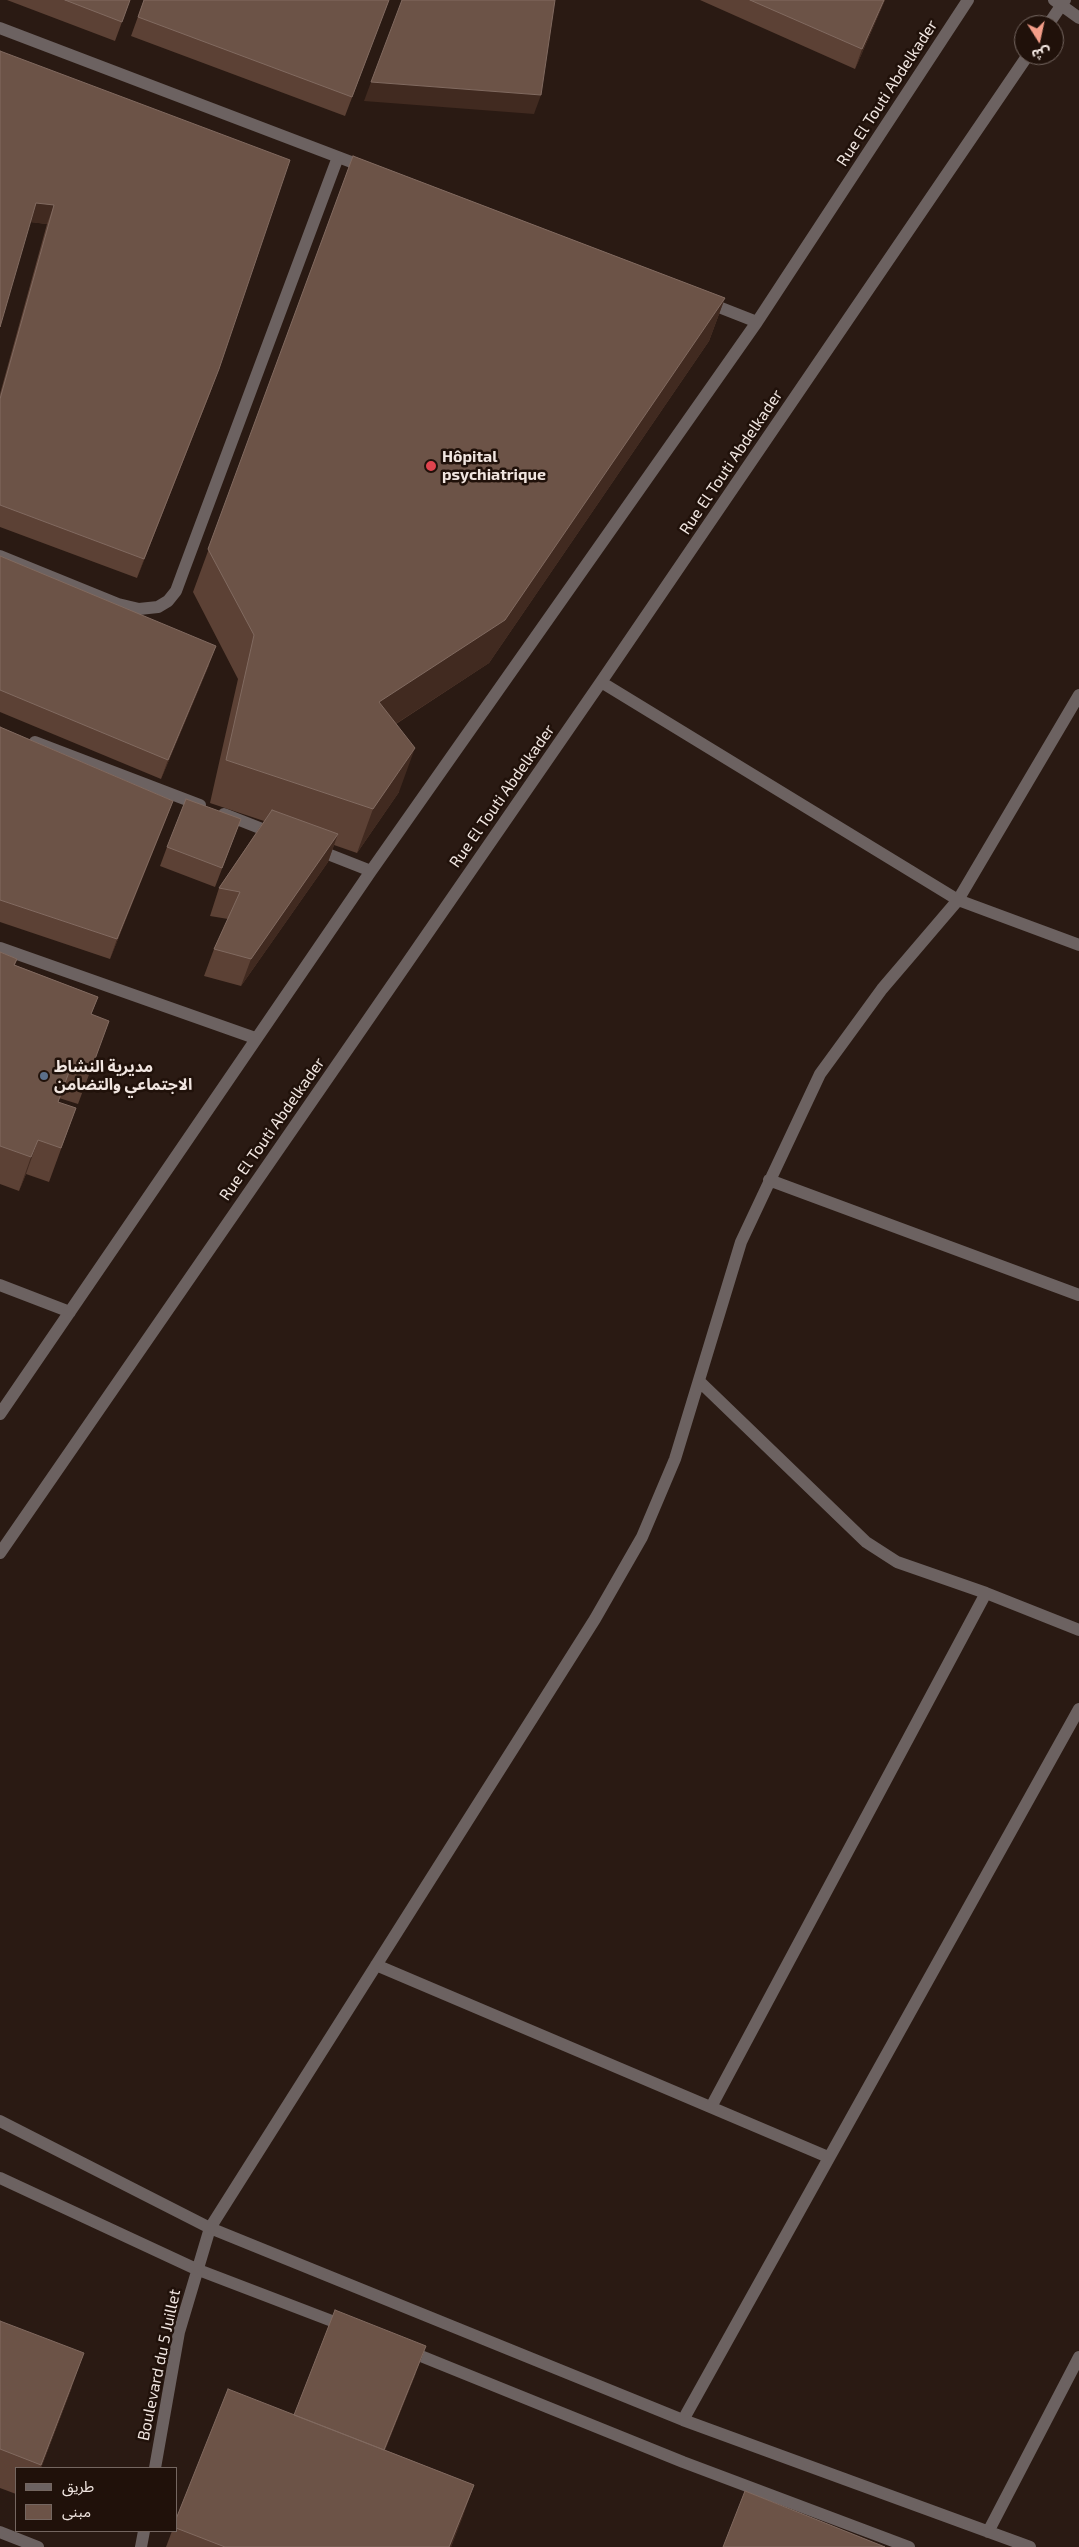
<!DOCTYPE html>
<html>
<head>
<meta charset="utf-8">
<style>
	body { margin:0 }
	#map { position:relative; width:1079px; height:2547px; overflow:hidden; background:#2a1a13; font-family:"Exo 2","Noto Sans Arabic",sans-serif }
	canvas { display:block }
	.legend { position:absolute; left:15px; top:2467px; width:162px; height:65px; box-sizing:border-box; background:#20110a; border:1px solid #746660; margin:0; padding:6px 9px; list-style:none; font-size:15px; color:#f1e6e1 }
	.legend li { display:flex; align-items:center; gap:10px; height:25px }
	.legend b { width:25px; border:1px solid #746660 }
	.north { position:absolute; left:1014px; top:15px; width:50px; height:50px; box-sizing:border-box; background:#20110a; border:1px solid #746660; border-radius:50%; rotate:170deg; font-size:14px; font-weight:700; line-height:20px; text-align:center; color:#f1e6e1 }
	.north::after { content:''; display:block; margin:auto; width:18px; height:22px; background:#f49e89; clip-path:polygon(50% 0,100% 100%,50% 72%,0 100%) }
</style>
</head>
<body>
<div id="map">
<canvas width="1079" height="2547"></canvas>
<ul class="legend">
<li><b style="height:6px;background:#6c6261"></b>طريق</li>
<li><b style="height:14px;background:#6c5347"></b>مبنى</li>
</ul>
<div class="north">ش</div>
</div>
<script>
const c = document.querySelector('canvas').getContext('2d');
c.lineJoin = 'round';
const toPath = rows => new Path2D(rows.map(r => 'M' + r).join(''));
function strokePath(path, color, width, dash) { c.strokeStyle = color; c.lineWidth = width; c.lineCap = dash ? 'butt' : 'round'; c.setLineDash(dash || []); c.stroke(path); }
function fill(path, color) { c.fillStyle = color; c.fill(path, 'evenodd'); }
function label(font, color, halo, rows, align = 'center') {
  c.font = font + ' "Exo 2","Noto Sans Arabic",sans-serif'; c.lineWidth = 5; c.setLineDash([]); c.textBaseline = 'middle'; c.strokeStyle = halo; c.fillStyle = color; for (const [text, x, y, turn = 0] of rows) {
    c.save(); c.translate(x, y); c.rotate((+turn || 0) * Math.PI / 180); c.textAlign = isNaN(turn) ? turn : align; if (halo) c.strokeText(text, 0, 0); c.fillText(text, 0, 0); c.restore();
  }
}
const minor = toPath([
	[1054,0,1079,18],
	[1048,25,1065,0],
	[0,28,367,168],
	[706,302,757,322],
	[0,556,118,604,139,609,158,607,168,601,176,591,183,572,338,157],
	[601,682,958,900,1079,945],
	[35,742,200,805],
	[224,814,275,834],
	[315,849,371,871],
	[0,948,255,1038],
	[769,1180,1079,1295],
	[0,1285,70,1312],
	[699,1381,866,1542,897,1562,986,1593,1079,1630],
	[0,1414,371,871,757,322,968,0],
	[0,1553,601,682,1028,55],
	[376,1965,828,2157],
	[711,2107,986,1593],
	[0,2121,210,2228,683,2420,1030,2547],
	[0,2178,196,2269,345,2326],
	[406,2350,683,2462,909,2547],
	[683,2420,1079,1709],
	[155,2468,179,2332,210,2228,595,1619,642,1537,675,1459,741,1242,820,1074,882,989,958,900,1079,695],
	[0,2532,38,2547],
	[988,2532,1079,2357],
	[141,2547,144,2531]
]);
const wall = toPath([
	[7,0,130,0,115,41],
	[144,0,389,0,345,116,131,36],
	[700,0,885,0,855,69],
	[0,51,212,388,137,578,0,527,0,394,47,224,31,222],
	[353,156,725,298,709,341,489,663,396,724,399,792,357,853,334,845,328,862,241,986,204,976,214,949,228,919,210,916,219,888,264,821,210,803,238,679,193,592],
	[0,556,209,665,161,779,0,712],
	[0,727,173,801,110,959,0,922],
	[241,819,215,887,160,866,167,847],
	[0,952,17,959,15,965,98,997,91,1015,109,1021,78,1104,59,1098,58,1102,76,1108,49,1182,26,1174,19,1191,0,1184],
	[0,2321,72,2387,41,2468,16,2468,16,2494,0,2488],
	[416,2373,385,2450,474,2485,451,2547,166,2547,172,2531,176,2531,176,2519,294,2415]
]);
const shadedWall = toPath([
	[884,0,885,0,855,69,862,49],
	[371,82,541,95,534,114,364,101],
	[36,203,54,205,47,224,29,222],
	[725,298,709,341,489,663,363,745,379,702],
	[219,369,212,388,137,578,144,559],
	[216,646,209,665,161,779,168,760],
	[415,748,399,792,357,853,373,809],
	[173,801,166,820,110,959,117,939],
	[338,834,328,862,241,986,251,959],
	[38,1140,26,1174,19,1191,31,1157],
	[426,2346,416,2373,371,2484,381,2457],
	[84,2353,72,2387,41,2468,40,2468],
	[474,2485,462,2519,451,2547,449,2547]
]);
const building = toPath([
	[65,0,130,0,122,22,65,0],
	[144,0,389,0,352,97,138,17,144,0],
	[402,0,555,0,541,95,371,82,402,0],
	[750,0,884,0,862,49,750,0],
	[0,51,290,160,219,369,144,559,0,505,0,399,54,205,36,203,0,327,0,51],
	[353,156,725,298,505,620,379,702,415,748,373,809,226,760,254,635,208,549,353,156],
	[0,556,216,646,168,760,0,690,0,556],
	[0,727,173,801,117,939,0,900,0,727],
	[186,799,241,819,222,868,167,847,186,799],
	[272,810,338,834,251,959,214,949,240,892,219,888,272,810],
	[0,952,17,959,14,965,98,997,91,1014,109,1021,91,1070,72,1064,58,1102,76,1108,61,1148,38,1140,31,1157,0,1146,0,952],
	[335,2310,426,2346,384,2450,294,2415,335,2310],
	[0,2321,84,2353,41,2465,0,2449,0,2321],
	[228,2389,474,2485,449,2547,225,2547,176,2528,176,2519,228,2389],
	[745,2491,885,2547,723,2547,745,2491]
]);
const markers = [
	[431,466,6,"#e0444e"],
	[44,1076,5,"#5c6f8a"]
];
const streetNames = [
	["Rue El Touti Abdelkader",887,93,-57],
	["Rue El Touti Abdelkader",731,462,-56],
	["Rue El Touti Abdelkader",502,796,-55],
	["Rue El Touti Abdelkader",272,1129,-55],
	["Boulevard du 5 Juillet",159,2365,-78]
];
const poiNames = [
	["Hôpital",442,457],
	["psychiatrique",442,475],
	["مديرية النشاط",54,1067],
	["الاجتماعي والتضامن",54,1085]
];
strokePath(minor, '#6c6261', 12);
fill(wall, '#5c4135');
fill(shadedWall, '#412a20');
fill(building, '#6c5347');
strokePath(building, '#816a60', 1);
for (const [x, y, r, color] of markers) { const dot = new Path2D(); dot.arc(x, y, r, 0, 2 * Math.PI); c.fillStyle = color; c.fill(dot); strokePath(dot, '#20110a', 2); }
label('16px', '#f1e6e1', '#20110a', streetNames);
label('bold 16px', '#f1e6e1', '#20110a', poiNames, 'left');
</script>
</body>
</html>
